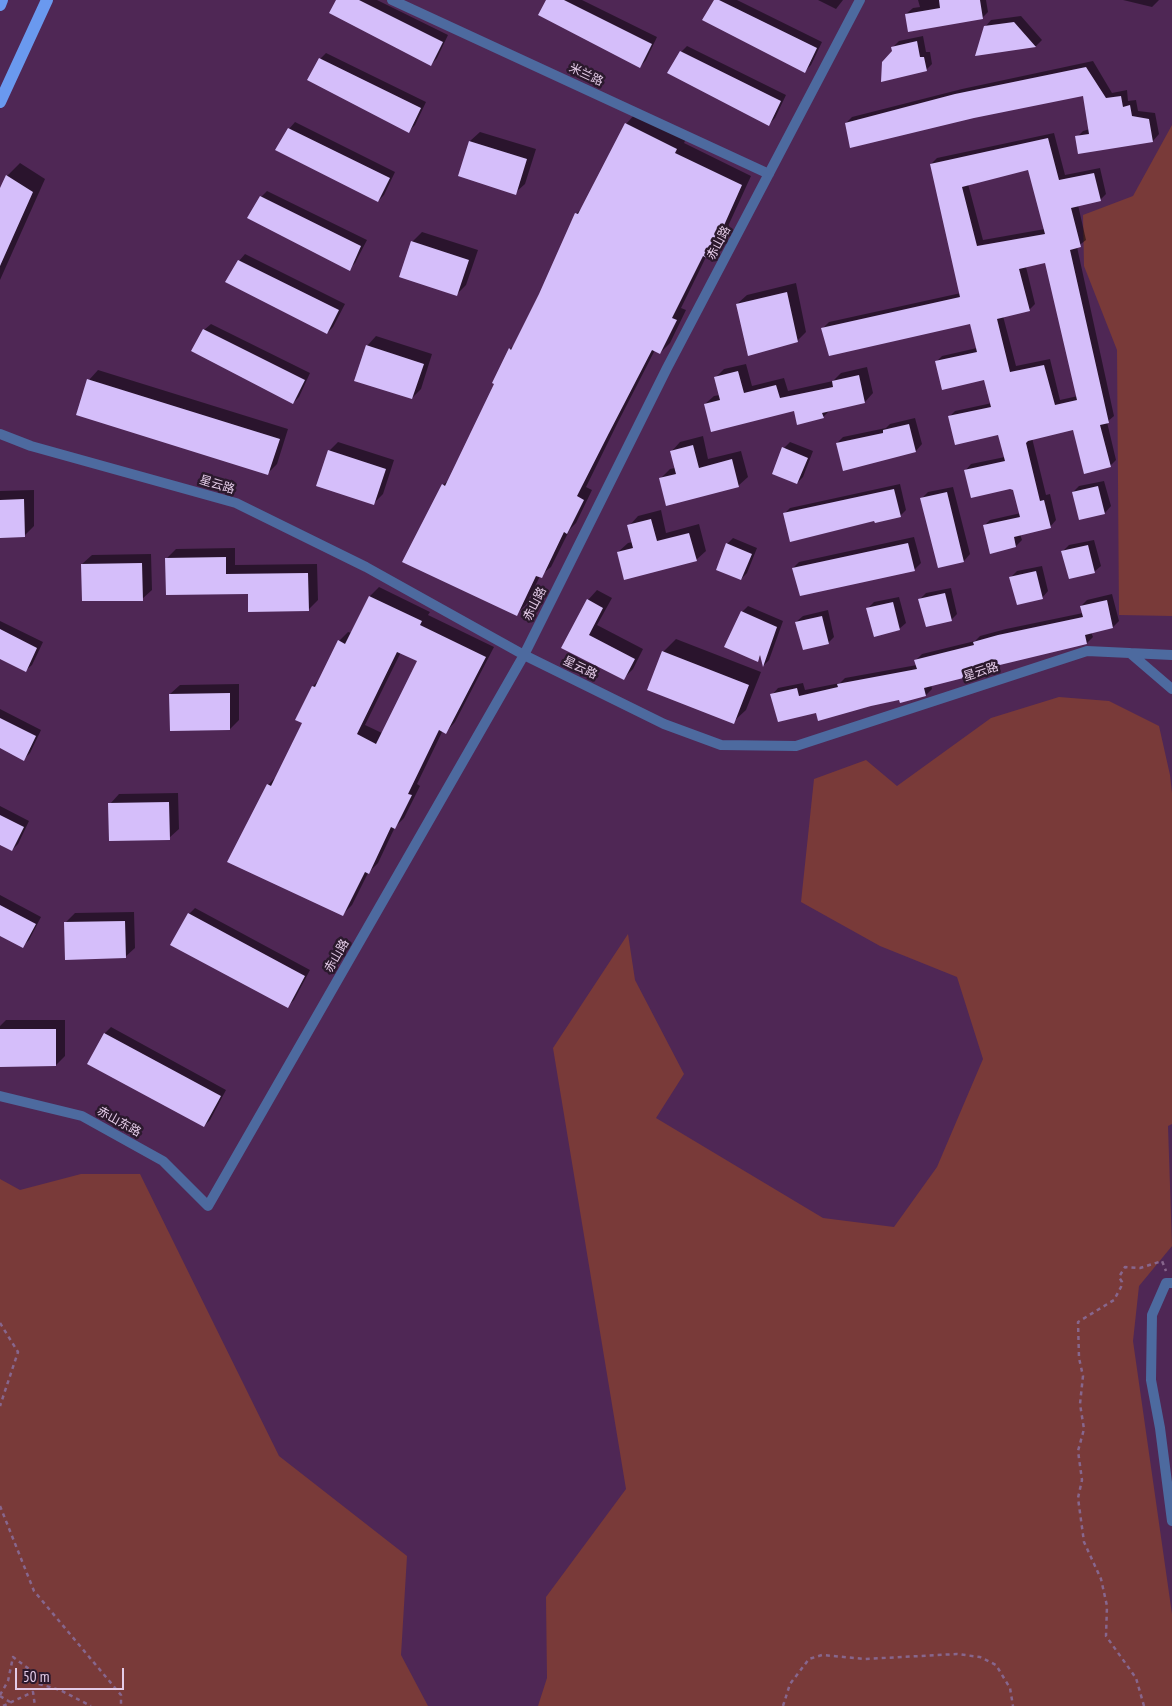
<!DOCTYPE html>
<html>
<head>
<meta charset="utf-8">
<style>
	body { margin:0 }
	#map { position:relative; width:1172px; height:1706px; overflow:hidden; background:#4f2755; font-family:"PT Sans Narrow",sans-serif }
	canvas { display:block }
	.scale { position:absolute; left:15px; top:1668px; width:109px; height:22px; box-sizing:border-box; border:2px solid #e4cce8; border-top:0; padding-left:6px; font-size:15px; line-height:18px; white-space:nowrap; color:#e4cce8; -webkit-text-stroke:4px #2b192d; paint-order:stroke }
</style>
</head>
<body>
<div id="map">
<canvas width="1172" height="1706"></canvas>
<div class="scale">50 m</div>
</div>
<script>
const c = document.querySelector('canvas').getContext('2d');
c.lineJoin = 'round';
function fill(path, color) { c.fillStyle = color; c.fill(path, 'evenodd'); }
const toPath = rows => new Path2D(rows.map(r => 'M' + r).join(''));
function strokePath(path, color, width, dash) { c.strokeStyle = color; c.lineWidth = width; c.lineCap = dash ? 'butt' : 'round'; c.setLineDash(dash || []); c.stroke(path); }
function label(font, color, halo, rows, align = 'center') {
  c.font = font + ' "PT Sans Narrow","Noto Sans SC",sans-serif'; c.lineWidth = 5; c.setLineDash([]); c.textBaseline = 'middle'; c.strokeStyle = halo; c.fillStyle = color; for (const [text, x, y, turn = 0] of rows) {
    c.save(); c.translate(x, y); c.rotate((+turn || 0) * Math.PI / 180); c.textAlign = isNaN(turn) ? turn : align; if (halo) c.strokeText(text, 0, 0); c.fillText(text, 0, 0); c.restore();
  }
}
const green = toPath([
	[1172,125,1172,616,1119,615,1117,350,1084,266,1083,215,1133,196],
	[1059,697,1109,701,1159,726,1170,775,1172,793,1172,1124,1168,1126,1172,1246,1139,1286,1133,1341,1172,1614,1172,1706,538,1706,547,1678,546,1597,626,1489,553,1048,628,934,635,980,684,1074,656,1118,823,1218,894,1227,937,1167,983,1059,957,977,880,946,801,902,814,779,866,760,897,786,991,718],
	[81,1174,140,1174,279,1456,407,1556,401,1655,428,1706,0,1706,0,1179,20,1190]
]);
const shadow = toPath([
	[338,0,377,0,448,35,437,58,431,65],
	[548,0,582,0,657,37,646,60,640,67],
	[715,0,737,0,822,42,811,65,805,71],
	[818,0,843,0,836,9],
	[918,0,986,0,988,12,982,18,906,14,913,8,920,7],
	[1123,0,1159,0,1152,7],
	[1021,16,1042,40,1036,46,977,55,985,27,991,20],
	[923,36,926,52,930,52,932,64,926,70,893,51,893,47,899,41],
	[687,46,786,95,775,118,769,124,681,52],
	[326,53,426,102,415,125,409,131,320,59],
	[1093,61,1112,93,1127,90,1128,101,1136,100,1138,111,1155,113,1159,134,1153,141,1077,137,1083,131,1090,129,1084,94,846,123,852,117,962,89],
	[635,114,686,139,684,143,751,176,718,248,708,258,706,257,681,308,686,310,670,343,660,353,655,350,618,422,586,487,592,490,576,523,570,529,551,567,540,576,526,605,516,614,443,485,450,479,496,383,510,349,516,343,540,295,576,214,583,207,626,124],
	[295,122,395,172,384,195,378,201,289,129],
	[480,132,536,149,525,184,515,193,459,176,470,141],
	[1054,133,1065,175,1100,168,1106,194,1100,200,1078,205,1086,240,1077,247,1114,416,1107,422,1116,460,1110,466,1074,429,1032,438,1046,495,1050,494,1056,520,1050,527,1020,534,1022,540,1016,546,991,552,984,526,990,520,1021,513,1014,489,965,471,971,464,1005,457,999,433,949,417,955,411,992,403,985,378,936,362,942,356,977,348,971,323,823,328,829,322,961,293,931,164,937,158],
	[1029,169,1045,229,983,240,968,184],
	[1046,262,1078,396,1060,400,1050,359,1016,366,1003,316,1029,310,1035,304,1026,267],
	[20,163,45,179,0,280,0,190,7,176],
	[267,191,367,240,355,263,349,269,261,197],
	[422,232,478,250,466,285,457,294,412,242],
	[245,254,345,304,333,327,327,333,239,261],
	[796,283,806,332,797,341,737,304,747,295],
	[211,324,310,373,299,397,293,403,204,330],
	[376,336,432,354,421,389,412,398,367,346],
	[746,364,752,386,784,378,788,391,833,381,841,373,867,367,873,393,865,402,830,410,823,417,795,409,705,404,714,396,720,395,715,378,724,369],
	[98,370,288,429,277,464,268,473,89,380],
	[915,418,922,444,916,451,871,461,837,443,843,437,886,428,890,424],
	[703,436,708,459,741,451,748,477,738,486,661,478,670,469,675,468,671,452,680,442],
	[338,442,394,460,383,494,374,503,329,451],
	[790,442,813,451,803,477,797,483,784,448],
	[1104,481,1111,506,1105,513,1073,492,1079,486],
	[900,484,906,510,900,516,875,519,784,514,790,508],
	[953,487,970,554,964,561,939,567,921,499,928,492],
	[34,490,34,526,24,536,0,536,0,491],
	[661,510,666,533,699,524,706,551,696,560,618,552,628,543,633,542,629,526,638,516],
	[914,537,921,563,915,569,800,595,793,568,799,562],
	[733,538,757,548,747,573,741,579,727,544],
	[1094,540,1101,566,1094,572,1063,551,1069,545],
	[235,548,235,565,317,564,318,600,308,610,249,593,167,558,176,549],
	[151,554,152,590,142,599,82,564,92,555],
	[1042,566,1048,591,1042,598,1011,577,1017,571],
	[379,587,430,612,428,615,494,647,455,722,446,732,443,730,417,784,420,786,404,818,395,827,378,863,368,873,352,905,343,914,268,785,276,777,303,722,313,686,319,680,339,641,348,632,352,633,370,596],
	[401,652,418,661,382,733,365,725],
	[951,588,957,614,951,620,920,599,926,593],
	[597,590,612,598,597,625,643,649,633,669,623,679,563,647,588,600],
	[1112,594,1119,621,1113,627,1091,632,1093,637,1087,643,983,668,979,672,931,685,932,689,926,695,871,705,817,712,772,695,778,688,803,683,805,690,840,683,845,678,917,665,916,660,922,654,975,641,980,636,1006,629,1083,613,1081,606,1087,600],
	[899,597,906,623,899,629,868,608,874,602],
	[748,606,783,621,769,660,764,665,762,656,757,660,742,612],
	[828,610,834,637,828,643,796,622,803,616],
	[0,621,43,642,32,665,25,671,0,658],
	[676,639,761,672,746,710,733,722,663,652],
	[239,684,239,720,230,729,170,694,180,685],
	[0,709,41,730,30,753,24,759,0,747],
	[178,793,179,829,169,838,110,804,119,794],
	[0,806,29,821,18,844,12,850,0,844],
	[0,895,41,917,29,940,23,946,0,934],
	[195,908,310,970,294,1000,288,1006,189,914],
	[134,912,135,948,125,957,66,922,75,913],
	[6,1020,65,1020,65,1056,56,1065,0,1066,0,1026],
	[111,1027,226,1090,210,1120,204,1126,89,1064,105,1033]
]);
const building = toPath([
	[336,0,359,0,443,42,431,66,329,13],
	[546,0,564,0,652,44,640,68,538,15],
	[714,0,719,0,817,48,805,73,702,20],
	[939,0,980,0,983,19,908,32,905,14,940,8],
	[1014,22,1036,47,975,56,984,26],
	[917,41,920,57,924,57,927,71,881,82,882,62,892,51,891,47],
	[680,51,781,101,769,126,667,73],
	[319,58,421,108,409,133,307,80],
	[1086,67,1106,98,1121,96,1123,107,1130,105,1132,116,1149,119,1153,142,1078,154,1075,136,1089,134,1083,96,974,118,850,148,845,123,955,94],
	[625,123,677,149,675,153,742,185,709,259,703,256,672,318,677,320,660,354,652,350,609,433,577,496,584,500,567,534,564,532,542,578,536,576,517,616,402,562,442,484,445,486,494,384,492,383,509,348,511,350,539,294,575,213,578,214],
	[288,128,390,178,378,202,275,150],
	[1048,138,1059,180,1094,173,1101,201,1071,208,1081,247,1070,250,1109,423,1100,425,1111,467,1084,474,1073,430,1028,441,1026,443,1040,501,1044,500,1051,528,1014,537,1016,547,990,554,983,525,1020,517,1013,490,1010,489,971,498,964,470,1005,461,998,435,955,445,948,416,991,407,984,380,942,390,935,361,977,352,970,324,829,356,821,328,960,297,930,164],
	[1028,170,1045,234,977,246,962,187],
	[1045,263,1077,400,1055,405,1044,365,1010,372,997,319,1030,311,1019,269],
	[469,141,527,159,516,195,458,176],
	[6,175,33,192,0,266,0,188],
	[260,196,361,246,350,271,247,218],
	[411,241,469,260,457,296,399,277],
	[238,260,339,310,327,334,225,282],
	[787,292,798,342,748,356,736,304],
	[203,329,305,380,293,404,191,351],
	[366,345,424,364,412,399,354,381],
	[738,371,744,393,776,385,780,398,833,387,832,381,859,375,865,403,822,413,824,418,797,425,794,411,711,432,704,404,720,400,714,377],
	[87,379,280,439,268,475,76,415],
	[909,424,916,452,843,471,836,443,883,433,883,430],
	[693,445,699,468,732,459,739,487,666,506,659,478,676,474,670,451],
	[782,447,808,458,797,484,772,474],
	[328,450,386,469,374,505,316,486],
	[1098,486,1105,514,1079,520,1072,492],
	[894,489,901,517,875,523,874,521,790,542,783,513],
	[947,492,964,562,938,568,920,498],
	[24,499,25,537,0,538,0,500],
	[651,519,657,541,689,533,697,561,624,580,617,552,633,548,627,525],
	[726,543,752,554,741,580,716,570],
	[908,543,915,571,800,596,792,568],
	[1088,545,1095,573,1069,579,1061,551],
	[226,557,226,574,308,573,309,611,248,612,248,594,166,595,165,558],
	[142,563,143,601,82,601,81,564],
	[1036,571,1043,599,1017,605,1009,577],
	[945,593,952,621,926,627,918,599],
	[369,596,422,621,420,625,486,657,446,734,439,730,408,794,412,795,395,829,391,827,369,874,365,872,343,916,227,862,267,784,271,786,302,723,295,720,312,686,315,687,338,640,345,644],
	[397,652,417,661,376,744,357,734],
	[587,599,603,608,589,635,635,659,624,680,561,648],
	[1107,600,1113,628,1085,635,1087,644,979,670,979,674,924,688,926,696,900,703,899,700,871,706,818,721,816,713,778,722,770,694,797,688,799,696,838,687,837,684,917,669,914,660,974,645,973,642,998,635,1083,617,1080,606],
	[893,602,900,630,874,637,866,608],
	[741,611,777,627,763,667,760,655,758,662,724,647],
	[822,616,829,644,803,650,795,622],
	[0,629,37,648,26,672,0,659],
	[662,651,749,685,734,724,647,690],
	[230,693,230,730,170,731,169,694],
	[0,718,36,736,24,761,0,748],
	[169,802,170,840,109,841,108,803],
	[0,815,24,827,12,851,0,845],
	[0,905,36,924,23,948,0,936],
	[188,913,305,976,288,1008,170,945],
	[125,921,126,958,65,960,64,922],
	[0,1029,56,1029,56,1066,0,1067],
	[104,1033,221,1096,204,1127,87,1064]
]);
const path = toPath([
	[0,1323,18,1352,0,1406],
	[0,1506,34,1591,121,1695,121,1706],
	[0,1695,8,1681,13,1657,33,1672,34,1680,39,1684,60,1690,91,1706],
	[0,1696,10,1702],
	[3,1706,33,1692,35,1706],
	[783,1706,790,1684,809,1659,822,1655,865,1659,957,1654,980,1657,996,1665,1010,1688,1013,1706],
	[1144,1706,1136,1678,1106,1636,1107,1606,1101,1579,1084,1542,1078,1498,1082,1480,1078,1451,1084,1429,1080,1404,1083,1376,1079,1358,1078,1322,1114,1300,1121,1287,1122,1282,1119,1277,1125,1267,1140,1268,1162,1261,1166,1271]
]);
const minor = toPath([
	[1172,1283,1166,1283,1152,1315,1151,1380,1160,1428,1172,1521]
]);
const tertiary = toPath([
	[392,0,769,174],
	[0,434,31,446,236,503,366,567,524,655,664,724,721,745,796,746,1087,651,1172,655],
	[1130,653,1172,689],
	[0,1096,82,1116,163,1161,208,1206,524,655,667,368,860,0]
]);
const primary = toPath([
	[0,5,2,0],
	[0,102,47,0]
]);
const streetNames = [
	["米兰路",586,75,25],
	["赤山路",719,243,-62],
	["星云路",217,485,17],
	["赤山路",535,604,-63],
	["星云路",580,668,26],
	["星云路",981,672,-18],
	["赤山路",337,956,-60],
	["赤山东路",119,1122,29]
];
fill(green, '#793a39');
fill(shadow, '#0007');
fill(building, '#d5befa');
strokePath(path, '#87668d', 2.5, [4, 4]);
strokePath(minor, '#4d6a9f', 10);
strokePath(tertiary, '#4d6a9f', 10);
strokePath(primary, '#6a99ef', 12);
label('12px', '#e4cce8', '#2b192d', streetNames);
</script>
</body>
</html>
